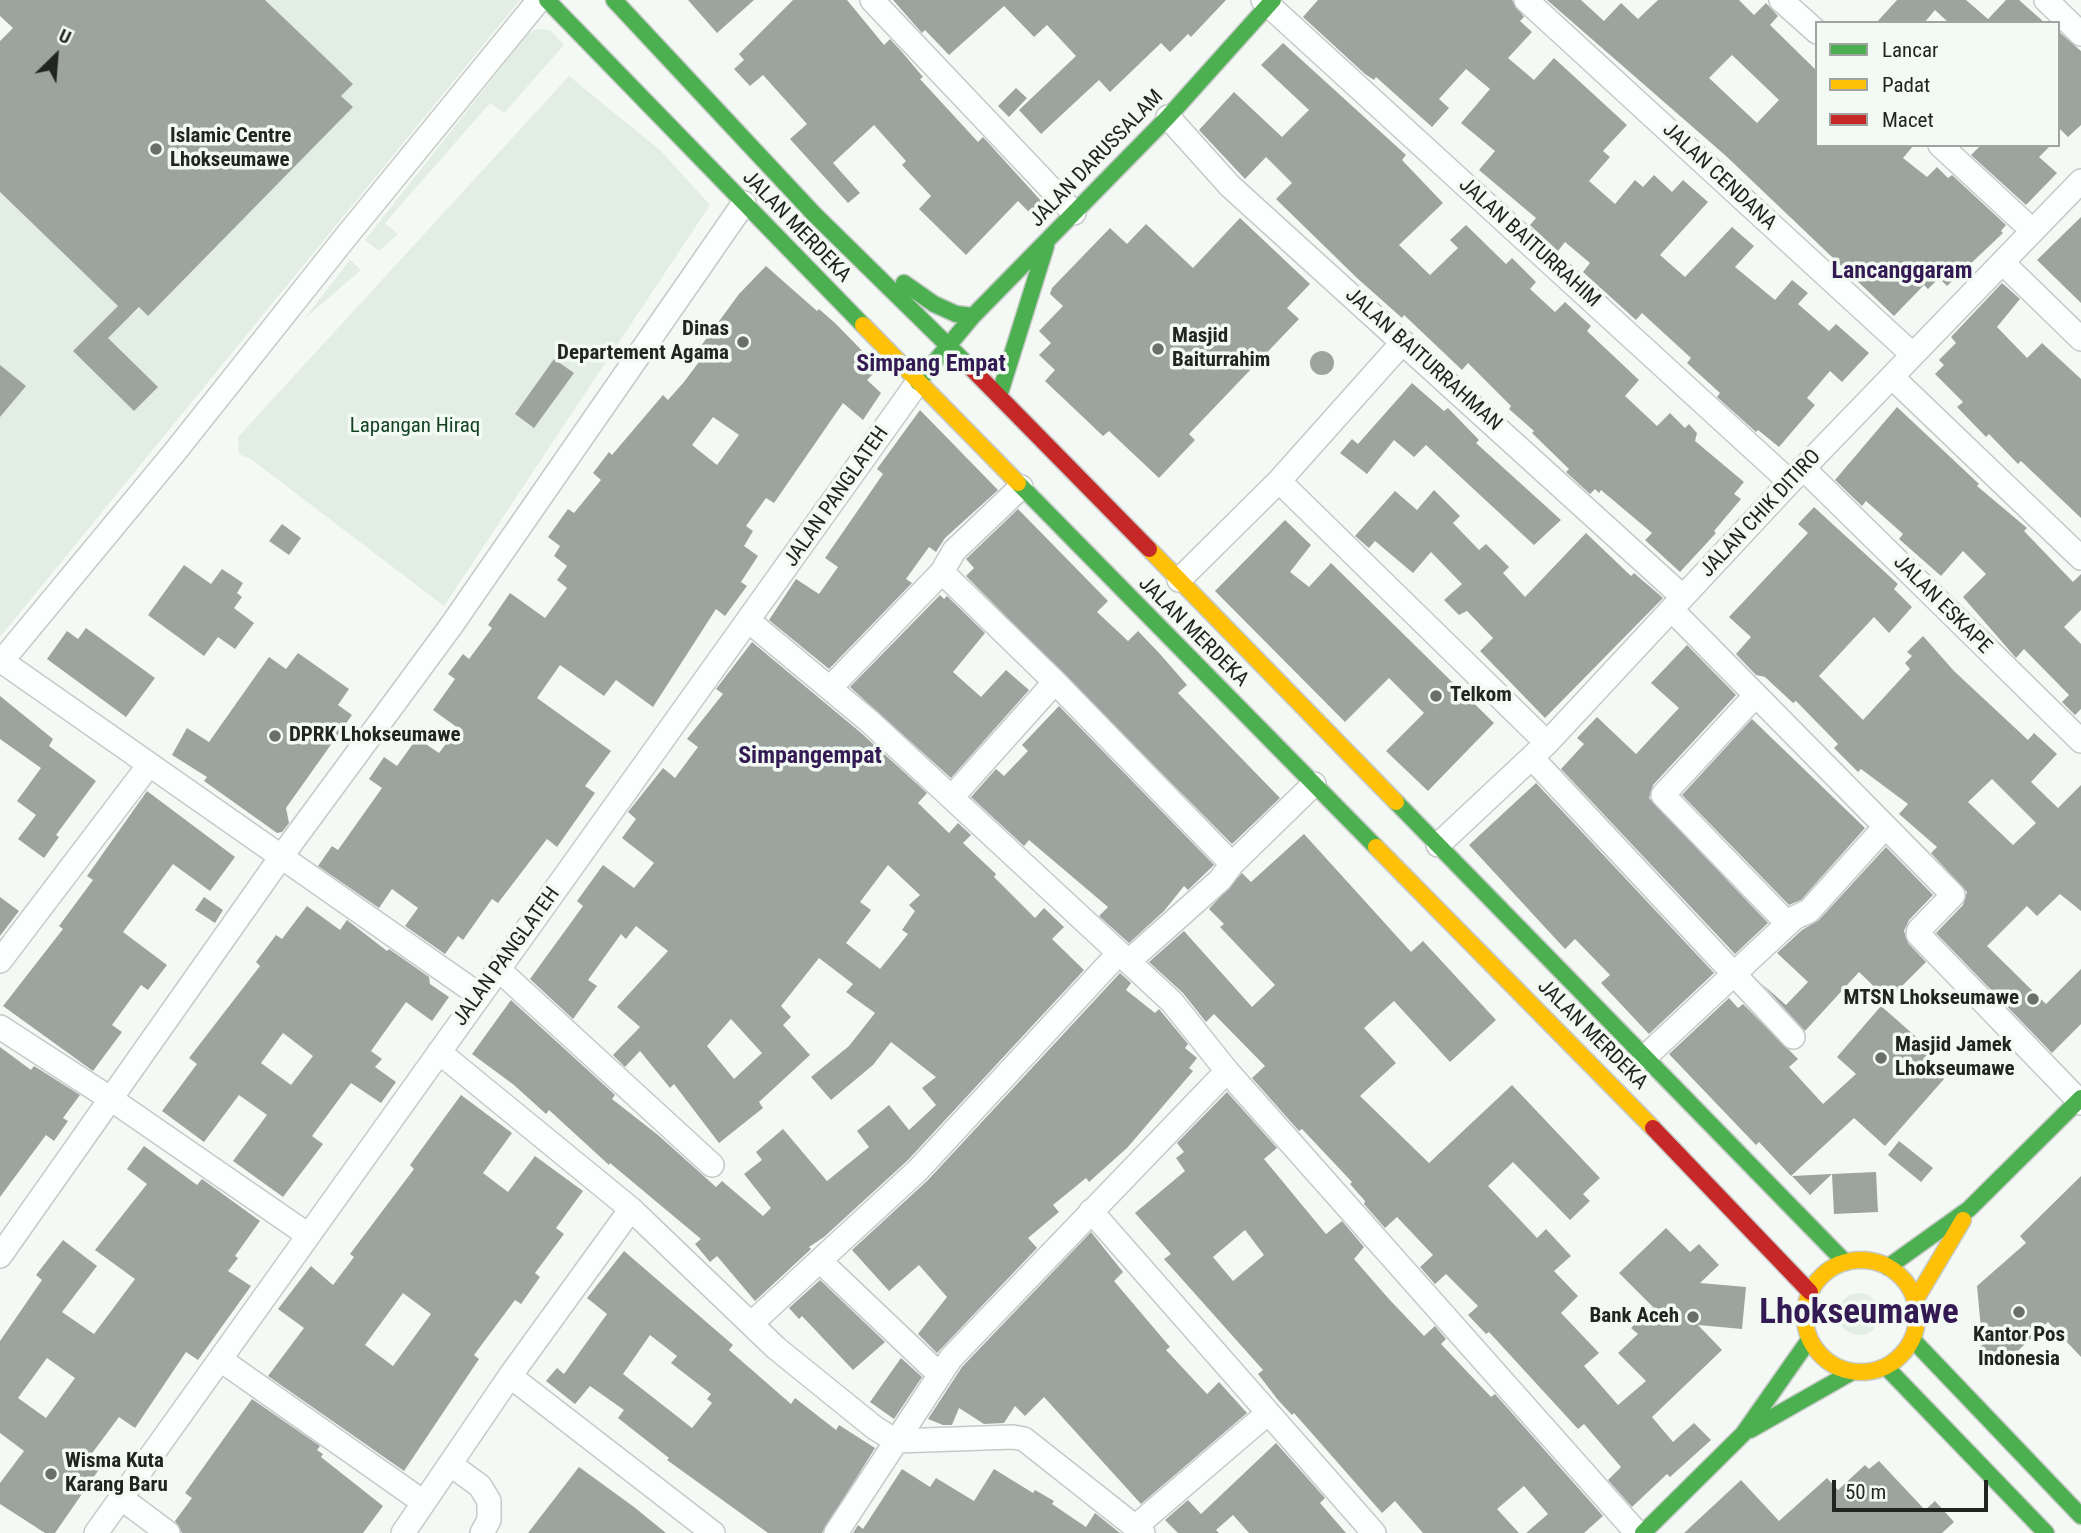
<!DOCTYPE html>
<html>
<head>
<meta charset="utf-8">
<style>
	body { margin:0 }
	#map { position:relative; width:2081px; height:1533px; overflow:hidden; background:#f4f9f5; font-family:"Roboto Condensed",sans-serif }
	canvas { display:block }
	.legend { position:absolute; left:1815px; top:21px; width:245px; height:126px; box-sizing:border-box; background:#f3faf4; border:2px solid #9fa4a0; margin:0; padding:9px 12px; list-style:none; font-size:21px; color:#212421 }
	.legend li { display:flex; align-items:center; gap:14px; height:35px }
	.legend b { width:35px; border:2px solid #9fa4a0 }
	.north { position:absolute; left:21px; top:21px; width:70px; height:70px; -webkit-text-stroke:5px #f3faf4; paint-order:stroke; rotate:25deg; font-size:19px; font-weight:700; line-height:28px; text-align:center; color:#212421 }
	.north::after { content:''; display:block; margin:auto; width:24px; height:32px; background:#212421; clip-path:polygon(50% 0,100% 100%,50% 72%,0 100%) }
	.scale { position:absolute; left:1832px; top:1480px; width:156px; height:32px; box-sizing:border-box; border:4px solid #212421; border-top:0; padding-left:9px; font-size:21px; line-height:24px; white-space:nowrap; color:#212421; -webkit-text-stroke:5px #f3faf4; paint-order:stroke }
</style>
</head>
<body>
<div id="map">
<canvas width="2081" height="1533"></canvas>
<ul class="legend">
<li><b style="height:9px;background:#4caf50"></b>Lancar</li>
<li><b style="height:9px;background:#ffc107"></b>Padat</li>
<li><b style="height:9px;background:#c62828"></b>Macet</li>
</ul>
<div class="north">U</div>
<div class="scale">50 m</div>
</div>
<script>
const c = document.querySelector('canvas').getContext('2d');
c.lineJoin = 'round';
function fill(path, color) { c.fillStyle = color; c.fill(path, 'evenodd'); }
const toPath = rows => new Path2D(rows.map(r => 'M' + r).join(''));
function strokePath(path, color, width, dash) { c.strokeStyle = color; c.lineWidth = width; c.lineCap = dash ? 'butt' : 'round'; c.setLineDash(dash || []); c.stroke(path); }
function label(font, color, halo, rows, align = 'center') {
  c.font = font + ' "Roboto Condensed",sans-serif'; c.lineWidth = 7; c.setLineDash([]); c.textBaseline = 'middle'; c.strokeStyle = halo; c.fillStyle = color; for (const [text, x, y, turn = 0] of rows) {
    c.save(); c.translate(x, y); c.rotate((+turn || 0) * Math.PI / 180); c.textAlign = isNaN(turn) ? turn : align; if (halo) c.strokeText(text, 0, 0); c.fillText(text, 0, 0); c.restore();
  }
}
const green = toPath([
	[265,0,520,0,0,637,0,192,130,317,353,107,341,96,352,84],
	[536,29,550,30,564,45,504,113,490,103,385,223,398,234,379,251,365,240,527,35],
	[569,76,661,151,710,205,444,606,252,460,239,454,238,437],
	[350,260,361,270,304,319],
	'1838 1314a21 21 0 1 1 42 0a21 21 0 1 1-42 0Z'
]);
const building = toPath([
	[0,0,265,0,353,84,341,96,353,107,148,316,139,307,108,338,158,387,134,411,73,351,118,306,0,192,0,41,13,28,0,16],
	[688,0,754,0,717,33],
	[793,0,847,0,884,45,890,39,902,52,923,77,920,79,978,142,983,137,1043,203,1031,214,1018,201,966,255,919,209,931,196,902,165,906,161,874,125,833,163,860,193,848,203,790,139,807,124,763,75,750,86,734,69,744,60,739,54],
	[893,0,1226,0,1191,37,1188,34,1170,52,1161,43,1110,92,1099,80,1041,134,1019,110,1076,56,1047,25,1034,37,1004,6,949,55,925,30,922,33],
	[1318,0,1512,0,1524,17,1520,21,1532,32,1508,58,1534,80,1554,58,1627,125,1603,151,1610,157,1589,181,1615,204,1635,180,1643,187,1654,175,1672,192,1683,180,1708,202,1660,255,1685,277,1732,227,1754,246,1735,267,1775,300,1792,280,1808,293,1798,304,1829,331,1836,324,1869,353,1842,382,1830,371,1807,398,1815,405,1779,447,1758,430,1756,432,1717,397,1720,393,1687,363,1691,358,1642,313,1636,320,1583,272,1590,263,1565,242,1558,251,1530,225,1536,218,1479,170,1495,151,1461,123,1490,89,1466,69,1439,99,1449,108,1432,127,1376,77,1374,80,1365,74,1303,17],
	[1547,0,1581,0,1604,21,1621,3,1638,19,1658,0,1739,0,1754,15,1766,3,1778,16,1770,25,1817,71,1817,145,1914,145,1903,158,1927,177,1937,167,1948,178,1952,175,2006,225,2001,231,2003,233,1947,286,1939,278,1928,289,1924,285,1894,316,1726,156],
	[1732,55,1779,100,1757,123,1709,78],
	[1897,0,1966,0,1988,19,2006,0,2019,0,2045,23,1949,23,1935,10,1924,23,1876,23],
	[2058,31,2081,51,2081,125,2068,137,2058,127],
	[1283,43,1406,155,1402,160,1443,203,1399,245,1430,275,1458,248,1450,240,1466,225,1506,264,1512,258,1536,282,1530,289,1555,312,1565,302,1591,326,1587,331,1639,380,1625,396,1657,426,1670,413,1685,428,1689,424,1697,433,1695,441,1744,482,1734,494,1741,499,1714,531,1716,533,1680,572,1645,540,1652,533,1601,490,1599,493,1595,489,1590,494,1566,472,1569,469,1532,433,1534,431,1509,409,1511,406,1468,363,1462,370,1404,315,1402,318,1357,278,1276,199,1292,183,1266,157,1245,179,1199,130,1234,92,1282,137,1309,110,1261,65],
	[1016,88,1027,98,1009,117,998,106],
	[1981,145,2051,145,2039,157,2057,173,2026,205,1971,155],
	[2081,217,2081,303,2037,260],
	[1240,218,1310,284,1287,308,1299,319,1189,434,1195,440,1159,478,1109,431,1103,436,1045,381,1055,370,1039,355,1051,343,1039,331,1063,306,1050,294,1052,288,1110,228,1127,244,1146,224,1193,268],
	[766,266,817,311,819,309,835,323,879,368,867,380,881,393,863,420,843,403,774,503,766,498,746,526,753,531,744,546,758,556,741,582,747,586,725,616,716,609,653,707,616,680,604,696,560,665,537,698,611,751,585,786,595,793,557,847,547,839,498,903,492,899,463,940,458,936,445,954,405,926,418,908,392,889,379,908,318,866,332,846,338,850,382,788,369,779,384,757,397,766,417,738,439,753,458,728,433,710,455,679,448,674,463,654,469,659,492,628,488,625,510,593,545,618,567,588,557,580,567,566,554,556,560,546,548,537,568,509,574,513,601,480,593,473,609,452,612,455,663,395,668,400,684,382,704,355,698,350,739,294],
	[713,417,739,435,717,465,692,445],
	[2002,283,2020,299,1997,327,2027,358,2042,343,2081,379,2081,518,2021,461,2018,464,1989,434,1986,437,1957,407,1963,402,1935,374,1944,365,1939,360,1956,343,1951,337],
	'1310 363a12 12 0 1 1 24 0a12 12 0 1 1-24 0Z',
	[554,359,574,373,534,428,515,414],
	[0,365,26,386,0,417],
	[1412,383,1444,411,1448,408,1479,440,1476,443,1561,520,1534,545,1426,445,1414,457,1394,440,1367,474,1340,453,1352,439,1358,444],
	[1897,407,1979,484,1977,486,2027,528,2024,531,2073,582,2081,574,2081,610,2064,627,2081,644,2081,709,2075,715,2062,702,2069,695,2024,649,2016,658,1963,597,1986,574,1963,551,1941,576,1899,539,1903,534,1866,501,1862,506,1835,480],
	[920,410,998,490,945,538,936,552,929,547,906,579,912,583,829,669,769,620,796,579,819,594,838,567,825,558,883,474,877,469],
	[1434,490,1460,516,1453,523,1479,550,1486,544,1509,567,1503,573,1525,597,1586,533,1631,576,1634,573,1663,598,1545,718,1480,651,1493,638,1467,611,1459,615,1444,600,1462,584,1431,552,1413,573,1375,541,1369,548,1355,536,1395,491,1417,510],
	[1814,507,1898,584,1894,589,1912,607,1889,633,1874,617,1819,676,1863,720,1910,669,1905,663,1912,656,1907,652,1923,636,1954,671,2028,740,2034,733,2057,754,2031,782,2058,808,2081,785,2081,911,2060,894,2037,916,2027,906,1987,946,2046,1004,2081,969,2081,1024,2052,1053,1936,933,1963,905,1967,892,1931,853,1937,847,1899,814,1908,804,1861,769,1858,772,1834,748,1838,744,1796,701,1793,703,1765,677,1756,675,1736,654,1751,637,1729,617,1808,533,1798,524],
	[1992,779,2036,823,2013,845,1968,802],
	[1018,509,1108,601,1097,612,1128,641,1138,631,1160,654,1187,685,1178,693,1280,798,1232,844,966,576,974,568,966,559],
	[1285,520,1311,545,1290,572,1309,587,1331,563,1494,723,1428,791,1386,751,1424,713,1389,678,1345,722,1215,591],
	[282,524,301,538,289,555,269,541],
	[184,565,211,584,222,569,243,583,237,593,242,597,234,608,254,623,235,649,218,637,204,656,148,615],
	[940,595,944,599,947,596,985,633,953,672,981,697,1006,670,1029,690,951,778,850,687],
	[86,628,155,678,126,717,47,659,67,631,78,639],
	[752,642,860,732,927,793,918,803,949,833,958,823,971,835,963,843,996,874,994,877,1035,918,1044,908,1064,927,1052,939,1084,970,908,1160,824,1237,809,1247,811,1249,755,1301,717,1256,710,1262,695,1244,701,1239,610,1163,609,1165,549,1110,546,1114,514,1085,472,1054,511,1000,615,1095,612,1099,658,1135,716,1187,722,1181,763,1216,771,1208,744,1174,762,1160,756,1152,783,1129,827,1181,869,1147,857,1131,889,1105,909,1130,936,1105,922,1088,936,1077,891,1042,873,1065,831,1100,811,1077,849,1046,875,1013,846,992,853,984,819,958,781,1006,791,1017,783,1025,810,1055,759,1102,763,1108,719,1143,674,1084,670,1088,640,1051,625,1067,613,1055,640,1027,617,1007,668,951,636,926,626,939,621,934,588,980,597,986,573,1019,530,979,583,906,577,901,603,865,634,888,654,863,622,838,636,819,628,812,663,768,675,778,698,747,687,739,723,694,716,689],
	[888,865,920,895,909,905,915,911,902,930,908,934,880,969,846,943,871,910,860,902],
	[731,1019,762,1053,734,1079,707,1046],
	[1687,645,1736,695,1653,785,1649,798,1768,923,1735,954,1561,769,1584,744,1577,738,1597,717,1636,754,1679,708,1651,683],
	[298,653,349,689,338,705,352,715,286,808,289,823,282,832,277,833,204,781,207,777,172,755,187,728,209,742,269,657,286,669],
	[0,696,53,739,49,746,96,781,56,835,59,837,44,858,18,839,36,815,17,801,41,768,0,739],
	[1059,706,1214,865,1188,890,1184,886,1164,911,1129,943,1099,916,1108,907,1029,840,1024,846,971,797,996,769,1004,776,1028,751,1022,745],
	[1752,719,1865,828,1801,900,1789,905,1682,795],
	[1536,783,1714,973,1649,1034,1601,983,1610,975,1575,939,1565,949,1469,845],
	[147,791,235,857,210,891,173,864,123,932,167,965,148,990,141,985,112,1025,122,1032,93,1071,3,1006,63,929,59,926,93,880,87,876],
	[1304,834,1411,952,1423,941,1496,1020,1450,1062,1394,1001,1364,1028,1396,1063,1360,1096,1429,1163,1512,1085,1600,1178,1583,1194,1590,1201,1570,1220,1513,1162,1488,1186,1537,1238,1546,1229,1571,1256,1554,1271,1578,1296,1561,1313,1599,1353,1584,1366,1618,1405,1646,1381,1618,1353,1638,1334,1631,1328,1653,1307,1619,1273,1666,1228,1690,1252,1699,1244,1719,1265,1700,1283,1746,1287,1742,1329,1698,1325,1722,1350,1652,1417,1673,1442,1694,1423,1711,1440,1670,1477,1667,1474,1632,1507,1608,1480,1621,1467,1584,1424,1578,1429,1489,1332,1486,1334,1468,1315,1478,1306,1446,1274,1435,1284,1420,1267,1433,1255,1397,1217,1385,1228,1364,1204,1365,1201,1350,1184,1352,1182,1302,1129,1299,1131,1252,1078,1265,1066,1214,1014,1206,1022,1183,993,1149,962,1184,931,1252,1007,1275,985,1220,927,1224,924,1209,909,1242,873,1251,882],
	[1886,847,1933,895,1909,920,1904,931,1908,943,1926,962,1888,1000,1859,972,1805,1031,1762,984,1786,1005,1808,982,1777,953,1802,930,1819,920],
	[0,897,19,911,0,936],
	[204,897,223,910,215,923,195,910],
	[307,906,340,930,347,920,387,951,389,949,429,977,430,984,449,997,432,1021,406,1002,371,1051,382,1059,375,1067,396,1082,381,1103,351,1083,312,1136,323,1144,283,1197,233,1161,267,1115,239,1095,204,1142,162,1111,197,1064,189,1058,260,966,256,962,276,935,282,939],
	[283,1033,313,1056,291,1085,261,1063],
	[1120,973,1131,983,1126,990,1155,1013,1159,1009,1188,1044,1185,1048,1197,1058,1189,1068,1193,1071,1127,1148,1089,1182,1086,1178,1053,1205,1059,1212,1028,1238,1037,1248,937,1353,918,1334,947,1297,919,1265,889,1291,852,1250,928,1180],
	[1729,998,1738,1008,1743,1004,1798,1059,1789,1067,1823,1104,1856,1074,1837,1057,1881,1006,1931,1050,1923,1060,1944,1079,1885,1146,1854,1118,1791,1176,1759,1142,1756,1145,1669,1054],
	[0,1047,31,1070,34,1066,80,1095,63,1118,68,1121,54,1141,46,1135,0,1197],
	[1227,1092,1277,1148,1264,1159,1326,1234,1342,1221,1364,1247,1354,1259,1388,1298,1424,1336,1435,1326,1446,1339,1441,1344,1491,1397,1495,1394,1603,1516,1584,1533,1526,1533,1548,1514,1524,1486,1497,1509,1519,1533,1423,1533,1395,1501,1382,1513,1294,1413,1292,1415,1278,1400,1258,1374,1263,1370,1164,1259,1171,1254,1135,1213,1185,1171,1176,1158,1184,1152,1177,1143],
	[1245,1230,1264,1255,1233,1281,1213,1257],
	[461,1095,512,1133,483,1173,508,1192,535,1156,583,1191,556,1228,564,1234,535,1273,540,1277,521,1304,515,1300,474,1355,479,1359,404,1471,268,1376,304,1328,278,1309,311,1266,333,1285,354,1257,350,1254,414,1169,410,1165],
	[403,1293,431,1314,393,1366,365,1345],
	[1899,1141,1933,1168,1921,1182,1888,1155],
	[144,1146,197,1185,202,1179,260,1221,235,1256,238,1258,228,1271,251,1286,198,1360,186,1352,135,1428,119,1417,90,1456,102,1465,55,1533,45,1533,0,1504,0,1483,24,1451,0,1433,0,1341,42,1280,36,1275,63,1240,97,1266,62,1312,94,1334,135,1279,95,1250,147,1184,127,1169],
	[47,1358,75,1378,46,1418,18,1398],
	[1876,1172,1878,1212,1834,1214,1832,1174],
	[1832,1174,1810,1195,1792,1176],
	[2081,1176,2081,1357,2048,1322,2000,1368,1980,1347,1989,1338,1981,1329,1977,1286,2026,1243,2020,1236],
	[1091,1232,1123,1272,1114,1281,1170,1347,1166,1350,1207,1394,1219,1382,1247,1413,1141,1504,1044,1397,1025,1416,1015,1406,1004,1423,984,1424,959,1408,952,1425,943,1425,928,1419,962,1367],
	[624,1251,733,1345,729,1350,791,1404,795,1398,836,1430,839,1425,875,1448,822,1533,768,1533,667,1460,669,1458,618,1418,624,1410,590,1386,575,1404,546,1381,557,1368,564,1374,607,1314,587,1298],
	[650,1335,677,1356,671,1363,711,1394,707,1399,712,1403,692,1428,623,1374],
	[820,1280,885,1342,853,1370,802,1316,799,1319,789,1308],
	[901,1358,922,1377,894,1419,870,1402],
	[252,1399,320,1446,317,1450,323,1454,321,1457,383,1506,363,1533,182,1533,175,1521,192,1498,185,1493],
	[1276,1443,1325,1498,1320,1503,1346,1533,1249,1533,1233,1515,1216,1530,1219,1533,1178,1533,1165,1520,1188,1500,1201,1514],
	[1879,1461,1925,1510,1935,1501,1954,1522,1942,1533,1684,1533,1741,1480,1779,1521,1827,1478,1838,1490,1865,1465,1869,1469],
	[579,1467,634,1507,666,1533,528,1533],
	[902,1469,930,1487,936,1478,974,1501,994,1469,1033,1493,1035,1490,1054,1501,1052,1504,1086,1527,1095,1513,1120,1533,853,1533,858,1525,863,1529]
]);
const street = toPath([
	[872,0,1074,213],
	[1263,0,1790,482],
	[1526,0,1912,354],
	[1781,0,1817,32],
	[2046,0,2081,34],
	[1168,117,1230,186,1683,597],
	[1940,145,2033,231],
	[2004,264,2081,339],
	[1892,377,2081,558],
	[1803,468,2081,741],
	[1279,481,1547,743],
	[942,572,1055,682,1232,864],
	[1179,580,1279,481,1403,342],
	[1672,610,1953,895,1919,930,1918,934,2081,1103],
	[750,622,869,721,1172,1002,1227,1071,1637,1533],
	[0,660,479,995],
	[2,661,174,453,344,239,539,0],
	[831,687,942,572,954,551,1021,487],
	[1755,696,1663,795,1788,924],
	[1532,758,1793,1037],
	[952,797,1055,682],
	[1438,845,1547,743,1790,482,2081,181],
	[0,961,149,765],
	[1129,961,1220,880,1232,864,1314,784],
	[498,969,712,1165],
	[0,1027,111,1099,308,1235],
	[439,1052,631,1209,776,1348,875,1428,896,1441,1013,1437,1024,1439,1143,1533],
	[1645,1057,1794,918,1809,911,1885,827],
	[1091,1211,1374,1533],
	[0,1256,281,857,451,626,744,203],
	[820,1261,940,1375],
	[751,1324,918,1170,1119,953],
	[221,1360,423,1502],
	[510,1376,631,1209],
	[450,1464,480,1486,489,1501,489,1520,482,1533],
	[121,1498,168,1533],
	[1135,1527,1268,1413],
	[96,1533,918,382],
	[403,1533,510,1376,713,1533],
	[836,1533,951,1358,1227,1071]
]);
const fast = toPath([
	[547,0,863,325],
	[614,0,814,214,972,369],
	[904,283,934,304,956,314,973,316],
	[918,382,973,316,1168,117,1273,0],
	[999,396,1046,246],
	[1018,483,1376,847],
	[1396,802,1845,1262],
	[1888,1267,1969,1209,2081,1098],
	[1913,1340,2081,1516],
	[1886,1367,2046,1533],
	[1750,1430,1852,1372],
	[1643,1533,1743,1434,1809,1340]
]);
const slow = toPath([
	[863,325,1018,483],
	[1149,549,1396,802],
	[1376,847,1653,1128],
	'1805 1316a56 56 0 1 1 112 0a56 56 0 1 1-112 0Z',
	[1916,1299,1963,1220]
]);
const jam = toPath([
	[972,369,1149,549],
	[1653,1128,1810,1292]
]);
const markers = [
	[156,149,7,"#6b6f6b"],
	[743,342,7,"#6b6f6b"],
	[1158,349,7,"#6b6f6b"],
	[1436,696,7,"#6b6f6b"],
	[275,736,7,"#6b6f6b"],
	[2033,999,7,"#6b6f6b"],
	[1881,1058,7,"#6b6f6b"],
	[2019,1312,7,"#6b6f6b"],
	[1693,1317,7,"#6b6f6b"],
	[51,1474,7,"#6b6f6b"]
];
const poiNames = [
	["Islamic Centre",170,137],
	["Lhokseumawe",170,161],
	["Dinas",729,330,"right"],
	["Departement Agama",729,354,"right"],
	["Masjid",1172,337],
	["Baiturrahim",1172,361],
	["Telkom",1450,696],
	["DPRK Lhokseumawe",289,736],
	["MTSN Lhokseumawe",2019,999,"right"],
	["Masjid Jamek",1895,1046],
	["Lhokseumawe",1895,1070],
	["Bank Aceh",1679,1317,"right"],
	["Kantor Pos",2019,1336,"center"],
	["Indonesia",2019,1360,"center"],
	["Wisma Kuta",65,1462],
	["Karang Baru",65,1486]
];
const streetNames = [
	["JALAN DARUSSALAM",1097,159,-46],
	["JALAN CENDANA",1719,177,43],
	["JALAN MERDEKA",796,227,46],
	["JALAN BAITURRAHIM",1529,243,42],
	["JALAN BAITURRAHMAN",1423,360,42],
	["JALAN PANGLATEH",837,497,-55],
	["JALAN CHIK DITIRO",1761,514,-47],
	["JALAN ESKAPE",1942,605,45],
	["JALAN MERDEKA",1193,632,45],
	["JALAN PANGLATEH",507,957,-54],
	["JALAN MERDEKA",1592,1035,45]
];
const parkNames = [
	["Lapangan Hiraq",415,427]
];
const quarterNames = [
	["Lancanggaram",1902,272],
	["Simpang Empat",931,365],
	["Simpangempat",810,757]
];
const townNames = [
	["Lhokseumawe",1859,1314]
];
fill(green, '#e2eee4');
fill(building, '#9da49f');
strokePath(street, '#c6cac7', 26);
strokePath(fast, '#c6cac7', 19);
strokePath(slow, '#c6cac7', 19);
strokePath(jam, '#c6cac7', 19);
strokePath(street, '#fdfefe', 23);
strokePath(fast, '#4caf50', 16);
strokePath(slow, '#ffc107', 16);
strokePath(jam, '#c62828', 16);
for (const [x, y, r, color] of markers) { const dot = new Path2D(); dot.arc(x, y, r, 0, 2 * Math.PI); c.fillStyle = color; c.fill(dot); strokePath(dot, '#f3faf4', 2.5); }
label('bold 21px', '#212421', '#f3faf4', poiNames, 'left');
label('21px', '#212421', '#f3faf4', streetNames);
label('21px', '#154223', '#f3faf4', parkNames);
label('bold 24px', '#331a53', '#f3faf4', quarterNames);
label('bold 35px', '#331a53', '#f3faf4', townNames);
</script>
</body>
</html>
